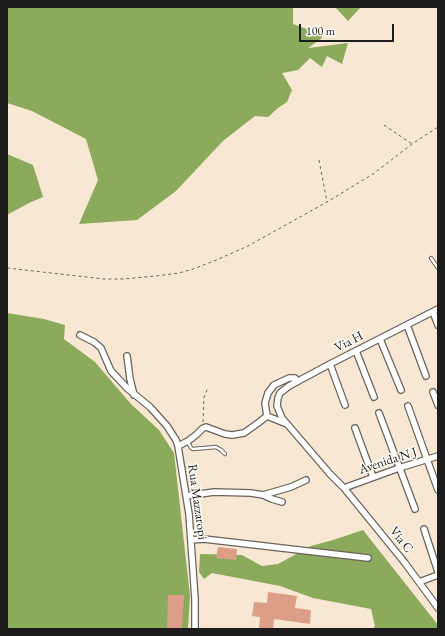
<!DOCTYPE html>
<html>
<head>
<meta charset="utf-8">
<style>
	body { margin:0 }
	#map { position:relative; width:445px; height:636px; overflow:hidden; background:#f8e7d3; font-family:"EB Garamond",serif }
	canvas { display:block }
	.frame { position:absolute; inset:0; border:8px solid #1c1c1c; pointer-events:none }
	.scale { position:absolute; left:299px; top:24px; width:95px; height:18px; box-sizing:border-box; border:2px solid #1c1c1c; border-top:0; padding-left:5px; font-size:12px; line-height:14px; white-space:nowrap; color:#1c1c1c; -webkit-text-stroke:3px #fdfcf7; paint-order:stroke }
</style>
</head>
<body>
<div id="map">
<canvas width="445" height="636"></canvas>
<div class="frame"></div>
<div class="scale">100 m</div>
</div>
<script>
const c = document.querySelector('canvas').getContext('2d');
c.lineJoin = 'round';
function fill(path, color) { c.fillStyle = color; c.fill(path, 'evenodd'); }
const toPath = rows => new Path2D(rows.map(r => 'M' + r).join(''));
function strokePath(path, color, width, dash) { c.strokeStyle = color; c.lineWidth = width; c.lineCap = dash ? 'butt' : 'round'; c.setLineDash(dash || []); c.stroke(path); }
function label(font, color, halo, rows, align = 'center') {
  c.font = font + ' "EB Garamond",serif'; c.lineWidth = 3; c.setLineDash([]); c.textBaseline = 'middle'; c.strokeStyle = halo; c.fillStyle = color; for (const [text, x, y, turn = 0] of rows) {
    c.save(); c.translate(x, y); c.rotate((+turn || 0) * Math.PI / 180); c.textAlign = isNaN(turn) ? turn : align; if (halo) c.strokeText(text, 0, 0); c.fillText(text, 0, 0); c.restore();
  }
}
const forest = toPath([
	[7,7,293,7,293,24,304,28,320,31,322,38,308,48,348,43,342,64,327,56,322,67,310,58,298,70,282,73,292,90,287,102,278,108,268,117,255,116,223,141,176,191,137,220,79,224,98,180,86,139,32,111,7,103],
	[335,7,361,7,348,21],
	[7,154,33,165,43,197,29,203,7,215],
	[7,313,44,319,65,325,64,339,95,362,131,404,159,430,174,453,190,596,188,629,7,629],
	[363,530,438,625,438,629,373,629,375,626,371,609,313,598,280,586,212,573,204,579,199,572,200,554,242,555,262,566,278,564,311,546,333,540]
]);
const building = toPath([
	[218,547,237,549,236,560,216,558],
	[268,592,297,596,295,608,311,610,310,624,274,619,273,629,259,629,260,617,252,616,254,602,267,603],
	[168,595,184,595,182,629,167,629]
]);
const path = toPath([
	[384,125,412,144],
	[319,160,327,202],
	[7,268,104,279,123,279,156,276,179,273,193,269,214,261,248,246,327,202,373,174,412,144,438,127],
	[203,422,204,397,207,390,209,389]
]);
const lane = toPath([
	[431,258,438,268],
	[188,442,191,448,193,449,216,447,221,450,225,454]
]);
const street = toPath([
	[438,309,330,364,289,386,280,393,278,398,277,406,282,418,330,474,344,488,405,563,438,608],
	[433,312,438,325],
	[407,325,426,376],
	[80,335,94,342,101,348,111,371,128,389,150,407,167,426,176,440,178,446,189,514,195,599,195,629],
	[380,339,401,390],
	[356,351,374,397],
	[127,356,130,379,134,395],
	[330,364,345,405],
	[433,392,438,405],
	[408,406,438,490],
	[379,413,415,509],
	[267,416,265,403,268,393,274,385,289,378,295,378,297,382],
	[355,428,373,477],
	[178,446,188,441,196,435,203,428,206,427,225,434,232,435,244,433,258,423,267,416,287,424],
	[344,488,399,468,438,456],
	[263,495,291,487,306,480],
	[186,496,214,492,251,493,263,495,272,499,282,502],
	[424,529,438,572],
	[191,540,204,539,368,558],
	[419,582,438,575]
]);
const streetNames = [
	["Via H",349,342,-27],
	["Avenida N J",388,461,-18],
	["Rua Mazzaropi",197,502,82],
	["Via C",401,540,51]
];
fill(forest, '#8caa5c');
fill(building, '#dd9e88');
strokePath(lane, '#69635c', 4.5);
strokePath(street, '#69635c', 8);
strokePath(path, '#69635c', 1, [3, 3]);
strokePath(lane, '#fff', 2.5);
strokePath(street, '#fff', 5.5);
label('13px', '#1c1c1c', '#fdfcf7', streetNames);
</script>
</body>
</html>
